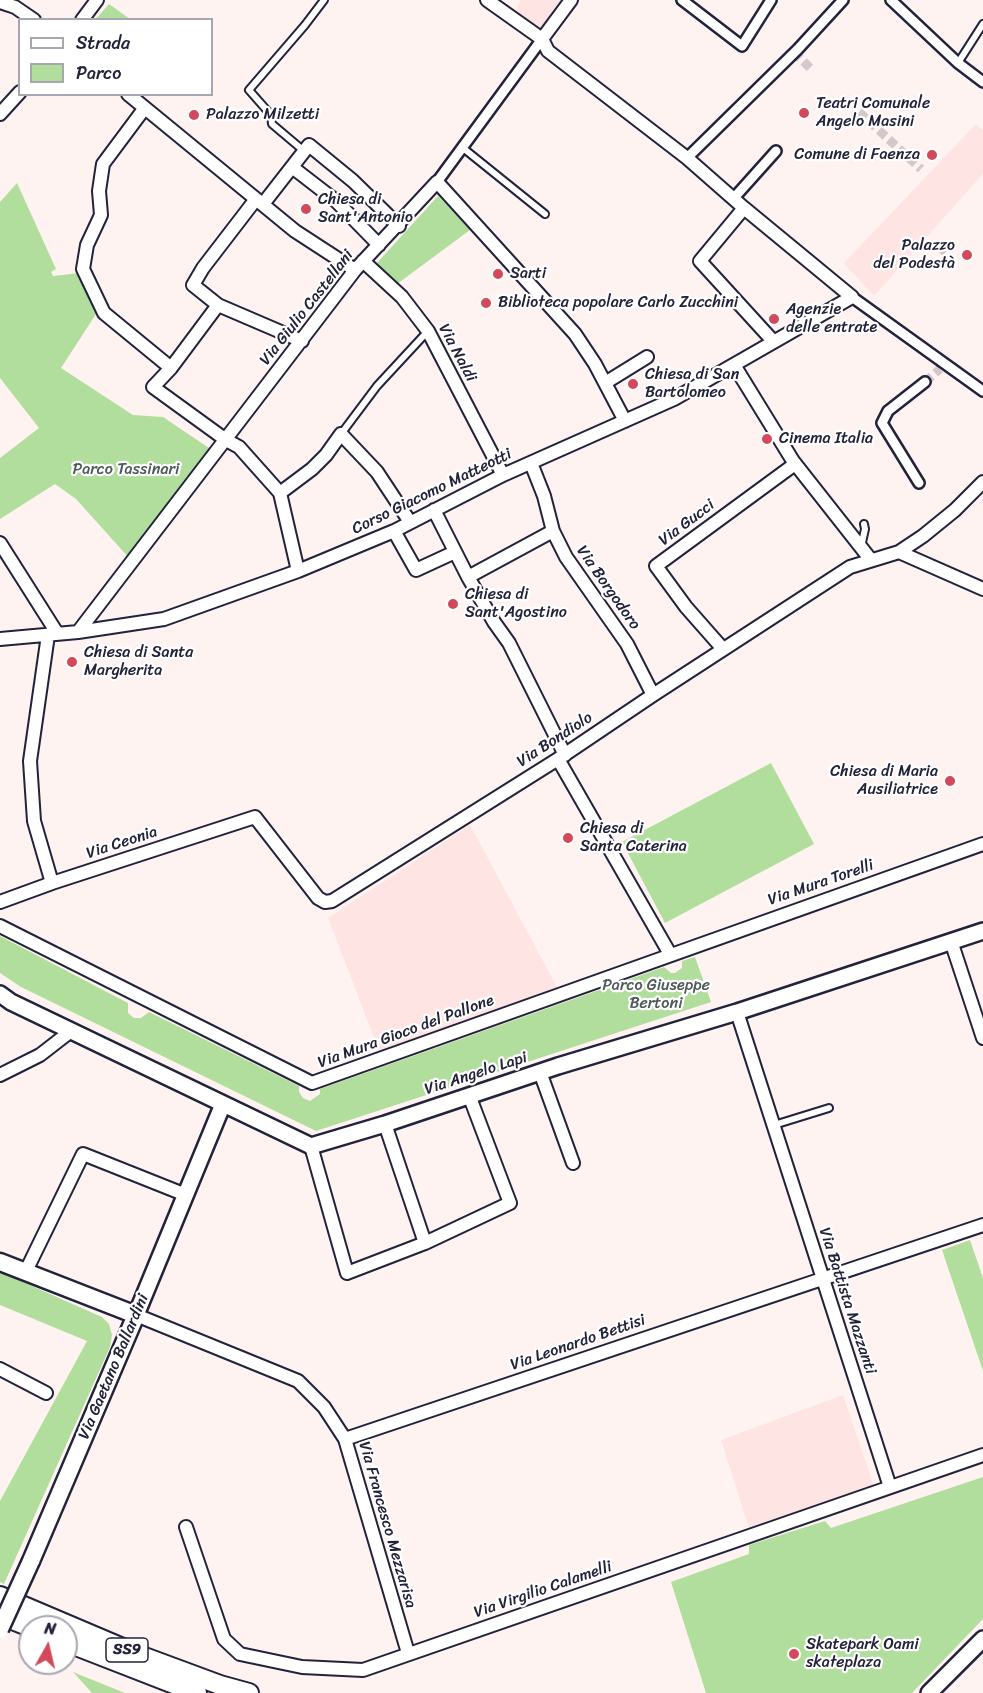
<!DOCTYPE html>
<html>
<head>
<meta charset="utf-8">
<style>
	body { margin:0 }
	#map { position:relative; width:983px; height:1693px; overflow:hidden; background:#fff3f2; font-family:Sriracha,sans-serif }
	canvas { display:block }
	.legend { position:absolute; left:18px; top:18px; width:195px; height:78px; box-sizing:border-box; background:#fff; border:2px solid #a7a7b1; margin:0; padding:8px 10px; list-style:none; font-size:18px; color:#22223b }
	.legend li { display:flex; align-items:center; gap:12px; height:30px }
	.legend b { width:30px; border:2px solid #a7a7b1 }
	.north { position:absolute; left:18px; top:1615px; width:60px; height:60px; box-sizing:border-box; background:#fff; border:2px solid #a7a7b1; border-radius:50%; rotate:8deg; font-size:16px; font-weight:700; line-height:24px; text-align:center; color:#22223b }
	.north::after { content:''; display:block; margin:auto; width:21px; height:27px; background:#d1495b; clip-path:polygon(50% 0,100% 100%,50% 72%,0 100%) }
</style>
</head>
<body>
<div id="map">
<canvas width="983" height="1693"></canvas>
<ul class="legend">
<li><b style="height:8px;background:#fff"></b>Strada</li>
<li><b style="height:16px;background:#b1de9c"></b>Parco</li>
</ul>
<div class="north">N</div>
</div>
<script>
const c = document.querySelector('canvas').getContext('2d');
c.lineJoin = 'round';
function fill(path, color) { c.fillStyle = color; c.fill(path, 'evenodd'); }
const toPath = rows => new Path2D(rows.map(r => 'M' + r).join(''));
function strokePath(path, color, width, dash) { c.strokeStyle = color; c.lineWidth = width; c.lineCap = dash ? 'butt' : 'round'; c.setLineDash(dash || []); c.stroke(path); }
function label(font, color, halo, rows, align = 'center') {
  c.font = font + ' Sriracha,sans-serif'; c.lineWidth = 4.5; c.setLineDash([]); c.textBaseline = 'middle'; c.strokeStyle = halo; c.fillStyle = color; for (const [text, x, y, turn = 0] of rows) {
    c.save(); c.translate(x, y); c.rotate((+turn || 0) * Math.PI / 180); c.textAlign = isNaN(turn) ? turn : align; if (halo) c.strokeText(text, 0, 0); c.fillText(text, 0, 0); c.restore();
  }
}
const built = toPath([
	[521,0,565,0,541,30,515,12],
	[976,124,983,130,983,174,874,296,844,263],
	[470,825,557,987,380,1053,328,918],
	[843,1395,874,1486,749,1528,721,1440]
]);
const green = toPath([
	[109,4,130,19,96,19],
	[17,183,56,269,51,272,53,276,80,273,96,314,61,368,133,415,163,417,212,450,130,559,76,499,55,484,0,519,0,458,39,428,0,378,0,202],
	[438,196,470,230,397,284,376,264],
	[771,763,814,844,665,923,622,842],
	[0,936,128,1003,128,1013,134,1018,141,1018,149,1012,299,1086,299,1092,303,1098,310,1101,320,1094,320,1089,664,967,671,973,675,973,682,968,682,961,695,957,711,1002,316,1131,21,987,0,973],
	[970,1240,983,1278,983,1371,942,1250],
	[0,1272,102,1317,109,1324,112,1335,110,1347,4,1584,0,1582,0,1501,87,1341,0,1305],
	[983,1477,983,1619,912,1693,706,1693,671,1582,749,1554,749,1545,825,1521,831,1528],
	[73,1672,125,1693,92,1693]
]);
const pedestrianTunnel = toPath([
	[794,52,813,71],
	[859,112,921,169],
	[939,246,947,254],
	[925,382,940,369]
]);
const service = toPath([
	[958,63,983,24],
	[463,148,545,214],
	[304,151,272,124,271,115,249,90,305,25,324,0],
	[341,434,377,386,428,331],
	[861,547,865,529,864,524],
	[774,1125,829,1108]
]);
const pedestrian = toPath([
	[682,0,742,46,771,0],
	[891,0,958,63,983,82],
	[687,158,798,49,843,0],
	[437,182,542,39],
	[733,199,776,151],
	[852,297,983,391],
	[919,483,882,423,888,411,925,382]
]);
const minor = toPath([
	[0,2,15,7,34,20],
	[82,20,97,0],
	[542,39,571,0],
	[128,94,295,231,355,270],
	[144,109,103,164,99,191,101,215,87,245,83,269,104,313,171,368,153,387,226,440,239,447,280,493,298,571],
	[0,114,20,92],
	[292,167,336,201,379,245],
	[263,204,309,145,353,181,399,226],
	[744,208,700,261,773,341],
	[363,261,402,297,428,331,503,475],
	[218,305,302,341],
	[734,365,793,461,871,560],
	[171,368,218,305,193,285,203,268,256,199],
	[605,383,647,357],
	[531,463,544,496,553,531,566,557,627,644,653,695],
	[280,493,312,469,326,455,341,434,377,472,410,522],
	[434,510,468,577,494,622,509,643,565,755],
	[394,531,416,570,455,552],
	[0,543,57,633],
	[899,552,983,589],
	[468,577,553,531],
	[78,632,355,270,437,182,575,334,595,364,625,421],
	[48,635,30,761,34,821,52,883],
	[0,639,78,632,164,619,298,571,394,531,503,475,674,399,852,297,744,208,687,158,548,51,542,39,487,0],
	[723,649,686,607,656,566,795,464],
	[558,759,670,954],
	[0,902,52,883,255,817,318,898,325,902,332,901,558,759,653,695,850,567,899,552,923,536,955,510,983,482],
	[0,926,312,1083,983,844],
	[951,941,983,1038],
	[737,1012,890,1487],
	[540,1072,573,1163],
	[0,1075,40,1055,71,1031],
	[385,1124,425,1243,510,1203,469,1095],
	[311,1146,347,1273,425,1243],
	[26,1271,83,1154,186,1195],
	[136,1315,298,1381,324,1407,345,1439,408,1653],
	[0,1369,46,1393],
	[345,1439,983,1225],
	[186,1527,224,1639,240,1654,302,1667,363,1670,983,1455]
]);
const tertiary = toPath([
	[0,994,11,1002,311,1146,385,1124,558,1066,737,1012,983,931],
	[136,1315,223,1104],
	[929,1693,983,1639]
]);
const secondary = toPath([
	[0,1262,136,1315,31,1561]
]);
const primary = toPath([
	[0,1596,139,1655,220,1685,249,1693],
	[0,1615,30,1627],
	[66,1642,197,1693]
]);
const secondaryBridge = toPath([
	[0,1629,31,1561]
]);
const markers = [
	[804,113,6,"#d1495b"],
	[194,115,6,"#d1495b"],
	[932,155,6,"#d1495b"],
	[306,209,6,"#d1495b"],
	[967,255,6,"#d1495b"],
	[498,274,6,"#d1495b"],
	[486,303,6,"#d1495b"],
	[774,319,6,"#d1495b"],
	[633,384,6,"#d1495b"],
	[767,439,6,"#d1495b"],
	[453,604,6,"#d1495b"],
	[72,662,6,"#d1495b"],
	[950,781,6,"#d1495b"],
	[568,838,6,"#d1495b"],
	[794,1654,6,"#d1495b"]
];
const shields = [
	[127,1650,42]
];
const shieldNames = [
	["SS9",127,1650]
];
const poiNames = [
	["Teatri Comunale",816,104],
	["Angelo Masini",816,122],
	["Palazzo Milzetti",206,115],
	["Comune di Faenza",920,155,"right"],
	["Chiesa di",318,200],
	["Sant'Antonio",318,218],
	["Palazzo",955,246,"right"],
	["del Podestà",955,264,"right"],
	["Sarti",510,274],
	["Biblioteca popolare Carlo Zucchini",498,303],
	["Agenzie",786,310],
	["delle entrate",786,328],
	["Chiesa di San",645,375],
	["Bartolomeo",645,393],
	["Cinema Italia",779,439],
	["Chiesa di",465,595],
	["Sant'Agostino",465,613],
	["Chiesa di Santa",84,653],
	["Margherita",84,671],
	["Chiesa di Maria",938,772,"right"],
	["Ausiliatrice",938,790,"right"],
	["Chiesa di",580,829],
	["Santa Caterina",580,847],
	["Skatepark Oami",806,1645],
	["skateplaza",806,1663]
];
const streetNames = [
	["Via Giulio Castellani",307,308,-52],
	["Via Naldi",457,353,62],
	["Corso Giacomo Matteotti",432,492,-26],
	["Via Gucci",687,523,-37],
	["Via Borgodoro",608,588,55],
	["Via Bondiolo",555,740,-33],
	["Via Ceonia",122,843,-18],
	["Via Mura Torelli",821,883,-19],
	["Via Mura Gioco del Pallone",406,1032,-20],
	["Via Angelo Lapi",476,1074,-18],
	["Via Battista Mazzanti",847,1301,72],
	["Via Leonardo Bettisi",578,1343,-19],
	["Via Gaetano Ballardini",114,1367,-67],
	["Via Francesco Mezzarisa",387,1525,74],
	["Via Virgilio Calamelli",543,1590,-19]
];
const parkNames = [
	["Parco Tassinari",126,470],
	["Parco Giuseppe",656,986],
	["Bertoni",656,1004]
];
fill(built, '#fee4e2');
fill(green, '#b1de9c');
strokePath(pedestrianTunnel, '#d3c9cd', 9, [9, 4.5]);
strokePath(service, '#22223b', 10);
strokePath(pedestrian, '#22223b', 14);
strokePath(minor, '#22223b', 16);
strokePath(tertiary, '#22223b', 20);
strokePath(secondary, '#22223b', 21);
strokePath(primary, '#22223b', 22);
strokePath(service, '#fff', 6);
strokePath(pedestrian, '#fff', 9);
strokePath(minor, '#fff', 12);
strokePath(tertiary, '#fff', 15);
strokePath(secondary, '#fff', 16);
strokePath(primary, '#fff', 18);
strokePath(secondaryBridge, '#22223b', 21, []);
strokePath(secondaryBridge, '#fff', 16);
for (const [x, y, r, color] of markers) { const dot = new Path2D(); dot.arc(x, y, r, 0, 2 * Math.PI); c.fillStyle = color; c.fill(dot); strokePath(dot, '#fff', 2); }
for (const [x, y, w] of shields) { const box = new Path2D(); box.roundRect(x - w / 2, y - 12, w, 24, 4.5); c.fillStyle = '#fff'; c.fill(box); strokePath(box, '#22223b', 1.5); }
label('bold 15px', '#22223b', null, shieldNames);
label('16px', '#22223b', '#fff', poiNames, 'left');
label('16px', '#22223b', '#fff', streetNames);
label('16px', '#4d5a58', '#fff', parkNames);
</script>
</body>
</html>
